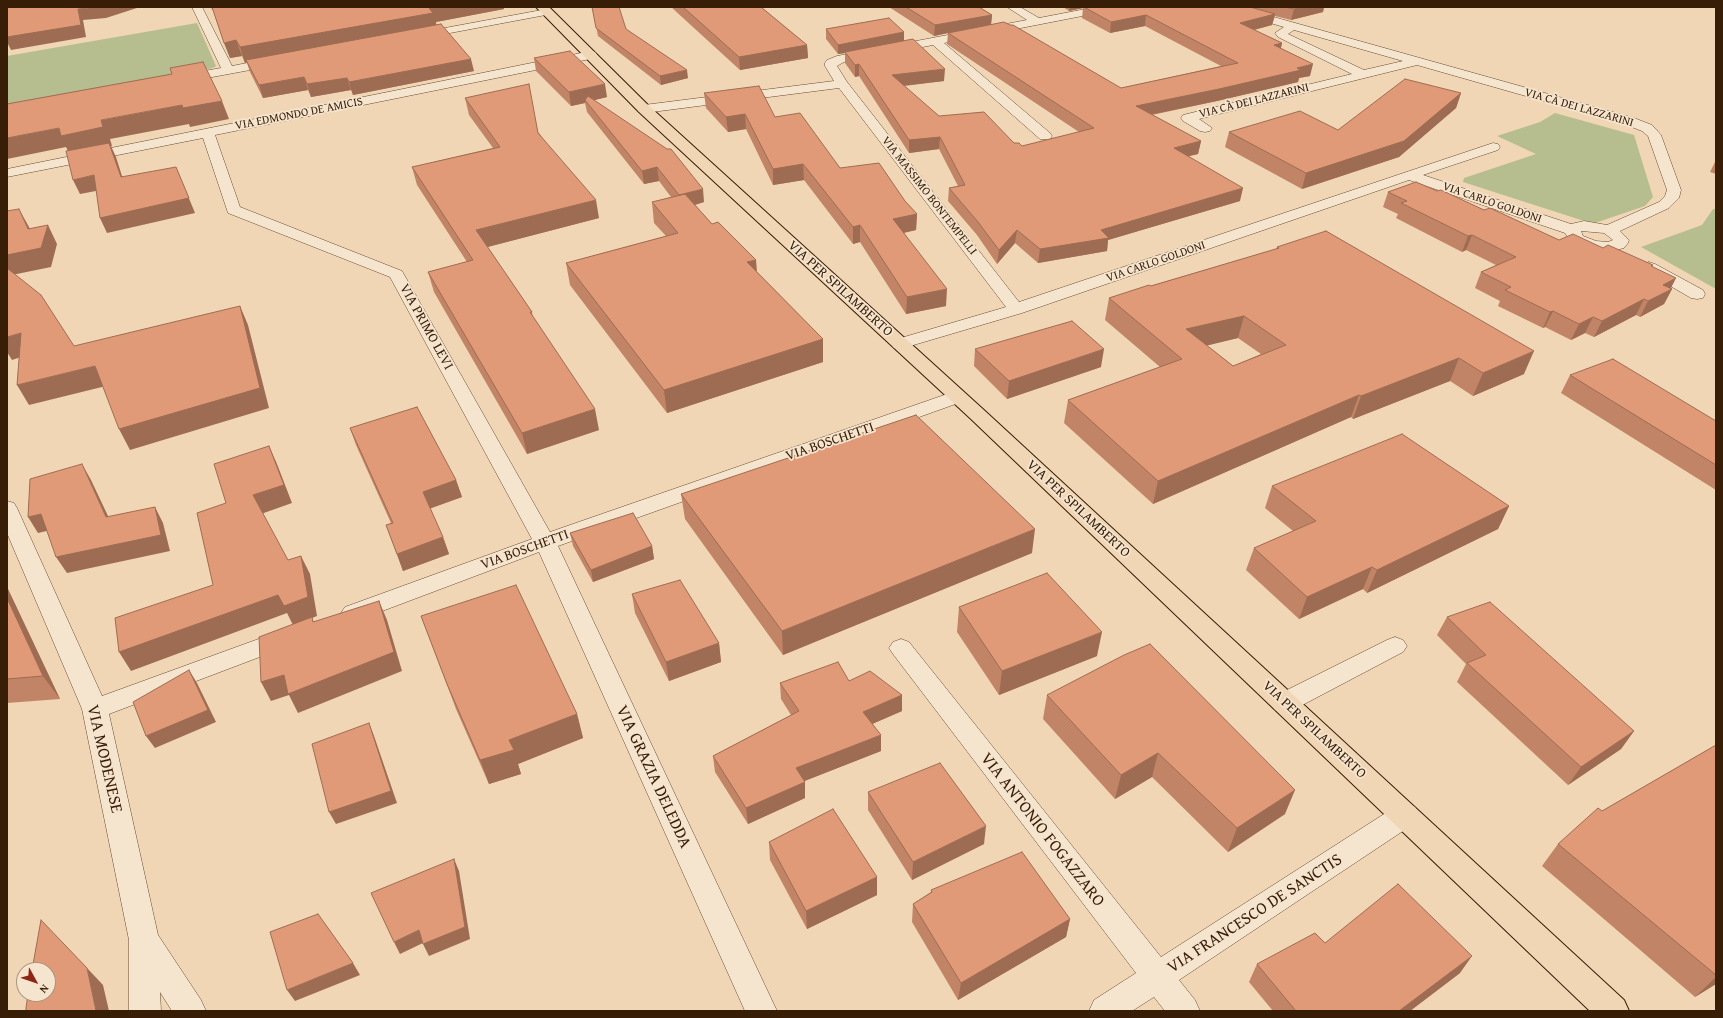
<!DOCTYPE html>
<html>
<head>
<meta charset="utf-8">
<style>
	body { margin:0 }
	#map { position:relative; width:1723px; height:1018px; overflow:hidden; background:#f0d6b4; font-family:"Gentium Book Plus",serif }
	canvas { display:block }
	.frame { position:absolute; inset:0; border:8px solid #381d07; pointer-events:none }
	.north { position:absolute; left:16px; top:962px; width:40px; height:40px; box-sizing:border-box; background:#f5e4ce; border:1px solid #a9947e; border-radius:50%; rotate:130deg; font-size:11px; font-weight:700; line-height:16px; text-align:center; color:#381d07 }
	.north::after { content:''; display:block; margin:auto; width:14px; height:18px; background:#8f2418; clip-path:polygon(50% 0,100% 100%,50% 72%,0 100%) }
</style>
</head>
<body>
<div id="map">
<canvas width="1723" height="1018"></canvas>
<div class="frame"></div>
<div class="north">N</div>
</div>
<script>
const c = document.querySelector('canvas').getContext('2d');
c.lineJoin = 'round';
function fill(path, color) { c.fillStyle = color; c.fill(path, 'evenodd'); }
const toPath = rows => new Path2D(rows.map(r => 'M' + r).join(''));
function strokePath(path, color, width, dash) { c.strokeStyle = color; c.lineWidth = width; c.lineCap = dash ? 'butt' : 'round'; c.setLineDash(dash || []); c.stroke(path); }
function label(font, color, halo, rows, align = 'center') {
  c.font = font + ' "Gentium Book Plus",serif'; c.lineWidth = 3.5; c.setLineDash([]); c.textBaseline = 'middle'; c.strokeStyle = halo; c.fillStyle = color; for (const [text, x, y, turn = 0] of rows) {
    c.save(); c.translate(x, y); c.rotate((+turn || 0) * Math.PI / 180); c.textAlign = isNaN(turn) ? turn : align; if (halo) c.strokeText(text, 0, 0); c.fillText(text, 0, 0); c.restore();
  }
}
const green = toPath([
	[197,23,216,66,213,68,7,106,7,56],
	[1555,113,1634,135,1653,197,1645,206,1595,223,1581,220,1463,182,1464,178,1536,154,1497,136,1540,122],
	[1713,209,1716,209,1716,289,1641,247,1702,225]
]);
const street = toPath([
	[192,7,202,7,232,66,277,57,281,58,283,61,281,64,277,65,180,83,176,82,174,79,176,76,221,68,192,7],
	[1007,7,1020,7,1039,18,1096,7,1118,7,1113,10,944,43,1050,133,1052,136,1050,139,1040,139,933,45,844,62,837,66,847,82,1019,302,1493,143,1498,144,1500,147,1498,150,1423,175,1571,224,1584,221,1607,225,1659,202,1665,196,1667,190,1648,136,1642,131,1624,124,1417,65,1199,119,1212,128,1210,131,1205,132,1200,131,1183,121,1181,118,1183,115,1352,74,1278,37,1275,33,1284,27,1222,9,1221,7,1238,7,1634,118,1652,125,1661,135,1681,190,1679,198,1669,208,1620,231,1629,240,1628,243,1624,248,1608,252,1595,251,1576,245,1571,242,1565,233,1409,180,1022,313,900,349,894,348,891,344,894,340,1006,307,839,88,644,113,639,112,638,109,639,106,644,105,834,81,825,66,825,63,827,60,837,56,1027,20,1007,7],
	[1294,30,1403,61,1364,70,1288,34,1294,30],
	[1581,231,1604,233,1613,240,1608,242,1596,241,1583,236,1581,231],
	[547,9,553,12,551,14,418,39,414,38,412,36,414,34,418,33,547,9],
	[591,51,595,52,597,55,595,58,215,135,240,207,402,271,550,532,950,393,957,391,964,393,966,397,964,401,558,546,777,1011,745,1011,539,552,361,619,353,621,345,619,341,613,345,607,532,539,390,277,228,213,203,138,7,177,7,169,591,51],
	[1649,262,1655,264,1703,290,1705,294,1703,298,1697,299,1691,298,1643,270,1641,267,1643,264,1649,262],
	[7,501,14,503,17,508,102,696,286,629,294,632,298,638,294,644,109,714,158,935,201,1000,206,1011,172,1011,160,992,161,1011,129,1011,129,940,82,709,7,533,7,501],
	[1395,637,1403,640,1407,646,1403,652,1293,710,1284,713,1275,710,1272,703,1275,696,1387,640,1395,637],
	[901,639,909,642,1161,957,1395,807,1405,803,1415,807,1419,815,1415,823,1179,980,1195,1000,1200,1011,1165,1011,1154,997,1132,1011,1089,1011,1094,1000,1136,973,893,654,889,648,893,642,901,639]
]);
const primary = toPath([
	[536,7,549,7,649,106,985,411,1624,1000,1629,1011,1590,1011,971,419,639,112,536,7]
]);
const wall = toPath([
	[211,7,504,7,504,9,436,22,436,25,474,71,353,95,351,90,311,97,308,90,263,98,250,72,247,63,245,63,242,56,230,58,213,10,212,10],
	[592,7,626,29,688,78,661,85,598,36],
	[671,7,761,7,807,45,808,58,740,70],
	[889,7,979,7,992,15,991,24,1121,88,1221,66,1145,26,1110,33,1082,18,1083,8,1069,11,1063,7,1324,7,1323,12,1291,20,1275,16,1272,25,1254,30,1282,43,1281,48,1310,76,1299,78,1298,82,1217,101,1152,115,1201,141,1198,154,1189,156,1240,201,1108,240,1107,251,1038,263,1015,243,997,264,977,235,948,201,949,188,958,186,939,149,909,153,859,76,855,77,845,63,845,53,838,54,826,39,826,29,904,32,904,41,944,81,904,86,939,116,1022,146,1079,132,947,44,948,33,934,36],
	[534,58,607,97,594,100,704,202,695,205,712,224,756,260,757,272,823,339,823,362,667,413,570,285,566,263,666,236,654,223,652,202,671,197,659,181,644,184,587,112,585,103,571,106,536,71],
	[704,93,775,117,840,168,905,201,917,214,916,230,904,233,946,306,906,314,860,242,853,244,804,180,773,185,746,129,728,132,706,108],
	[1461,93,1456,108,1399,157,1302,189,1225,147,1229,132,1338,130],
	[465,98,539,133,599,218,487,247,532,312,533,318,599,430,527,454,434,292,428,272,467,262,417,185,412,167,493,148,469,115],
	[1716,160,1716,174,1710,172],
	[1437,191,1559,240,1603,248,1652,267,1671,288,1672,289,1664,304,1640,317,1636,315,1594,337,1585,333,1571,340,1545,327,1543,328,1498,306,1500,301,1475,288,1481,272,1496,265,1466,250,1462,252,1396,218,1398,214,1383,207,1388,192],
	[1277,247,1524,374,1473,396,1450,381,1353,419,1351,417,1153,504,1064,423,1068,400,1160,367,1105,320,1109,298,1276,249],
	[1238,338,1261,354,1233,366,1206,345],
	[975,349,1101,367,1007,399,974,366],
	[1570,375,1716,421,1716,490,1561,393],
	[350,428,456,480,462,497,430,508,443,537,449,554,403,571,386,525,391,523,356,445],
	[1272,486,1509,506,1498,529,1367,593,1363,589,1299,619,1246,570,1254,548,1293,531,1265,508],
	[681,494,1032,553,783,655,685,519],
	[570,533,652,546,654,559,593,582,573,546],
	[7,587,60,699,7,703],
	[632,594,719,643,721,662,669,681,635,613],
	[959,607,1097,656,999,695,957,632],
	[421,616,577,714,583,738,518,764,521,774,489,784,456,709],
	[1447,617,1634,731,1621,749,1568,785,1457,682,1466,664,1437,635],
	[849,681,902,695,902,711,872,724,881,735,881,751,804,781,805,798,748,824,715,772,713,756,791,715,781,699,780,683],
	[1047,695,1285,814,1228,852,1152,777,1115,799,1043,719],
	[1716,745,1716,984,1695,997,1542,866,1558,844,1602,811],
	[868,792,984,844,912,880,868,810],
	[769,842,877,877,877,895,807,929,770,860],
	[931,890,1070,919,1066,937,958,1000,912,922,913,904,931,892],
	[1325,943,1460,973,1410,1011,1273,1011,1249,982,1257,964]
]);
const shadedWall = toPath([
	[99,7,140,7,106,18,83,20,86,37,11,50,7,42,7,37,78,9],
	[435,7,504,7,504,9,436,22,437,28,246,60,247,63,245,63,240,47],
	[1070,7,1083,7,1083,8,1069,11],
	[1302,7,1324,7,1323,12,1291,20,1294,9],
	[1275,14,1272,25,1238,34,1240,23],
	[992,15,991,25,948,33,934,36,935,25],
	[1146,15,1145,26,1110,33,1111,22],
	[904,32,904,42,845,52,845,53,838,54,838,45],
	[236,40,242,56,230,58,224,43],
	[1282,43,1279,55,1274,45],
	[807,45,808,58,740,70,739,57],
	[471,59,474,71,353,95,349,82],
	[859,64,859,76,855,77,855,65],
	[1313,64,1310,76,1299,78,1298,82,1217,101,1134,118,1136,106],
	[945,69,944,81,892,87,892,75],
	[687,70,688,78,661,85,660,76],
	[304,77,308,90,263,98,259,85],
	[347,78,351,90,311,97,307,84],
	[605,84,607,97,587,102,585,100,585,103,571,106,569,92],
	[1461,93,1456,108,1399,157,1302,189,1306,173],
	[222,101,229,119,190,127,189,124,110,139,112,146,111,146,116,157,127,192,70,155,66,147,7,159,7,138,182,105],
	[745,114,746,129,728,132,726,117],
	[940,137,939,149,909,153,909,140],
	[1201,141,1198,154,1172,160,1174,148],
	[803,164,804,180,773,185,773,169],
	[176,167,195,213,107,233,100,218],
	[657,167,659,181,644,184,642,171],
	[94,175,101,190,80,194,73,180],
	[1243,188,1240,201,1108,240,1107,251,1038,263,1040,249,1101,230],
	[703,189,704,202,680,209,679,195],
	[596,200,599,218,480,249,476,230],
	[19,209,29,227,38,248,28,229],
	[917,214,916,230,893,235,893,219],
	[48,225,57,244,51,267,7,276,7,255],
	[860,225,860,242,853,244,853,227],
	[1017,230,1015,243,997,264,999,250],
	[1472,235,1466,250,1462,252,1468,236],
	[756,260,757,282,747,262],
	[1676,278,1670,290,1672,289,1664,304,1640,317,1648,301,1663,285],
	[947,289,946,306,906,314,907,297],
	[1644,299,1636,315,1594,337,1602,321],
	[240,306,248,325,269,408,130,450,119,429],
	[1553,311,1545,327,1543,328,1550,312],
	[1244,316,1238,338,1181,352,1186,329],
	[1593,317,1585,333,1571,340,1579,324],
	[21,333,33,353,12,360,7,352,7,337],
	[823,339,823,362,667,413,664,390],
	[1104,349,1101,367,1007,399,1009,381],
	[1534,351,1524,374,1473,396,1483,373],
	[1459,358,1450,381,1353,419,1361,396],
	[95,366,106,386,29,405,17,385],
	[1359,395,1351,417,1153,504,1158,481],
	[595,409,599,430,527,454,522,433],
	[269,446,277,464,292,503,261,514,253,495],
	[82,464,91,480,116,533,106,517],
	[456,480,462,497,429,509,423,492],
	[1509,506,1498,529,1367,593,1377,570],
	[155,507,163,523,170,551,67,573,56,557],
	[41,514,51,530,38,533,28,517],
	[1035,529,1032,553,783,655,782,631],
	[443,537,449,554,403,571,397,554],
	[652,546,654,559,593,582,591,570],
	[301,556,310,574,317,616,312,618,320,636,293,625,287,613,131,671,119,652],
	[1372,567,1363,589,1299,619,1307,597],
	[7,587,60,699,43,676,7,598],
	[379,601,387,620,402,671,298,713,289,695,271,701,261,682],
	[1102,632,1097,656,999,695,1002,671],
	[719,643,721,662,669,681,666,662],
	[189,670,197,683,216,722,155,748,146,736],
	[902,695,902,711,863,728,863,712],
	[577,714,583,738,518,764,521,774,489,784,480,760,509,740],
	[369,723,374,736,397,803,336,824,329,812],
	[1634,731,1621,749,1568,785,1581,767],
	[881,735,881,751,797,784,796,768],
	[1158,753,1152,777,1115,799,1121,775],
	[805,782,805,798,748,824,746,808],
	[1295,790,1285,814,1228,852,1237,828],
	[986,826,984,844,912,880,913,862],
	[454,859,459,871,470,939,429,956,423,944],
	[877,877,877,895,807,929,806,911],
	[1070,919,1066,937,958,1000,961,983],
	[419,930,425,942,400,954,394,942],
	[1472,956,1460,973,1410,1011,1399,1011],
	[353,963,360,975,295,1001,287,990],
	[87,968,103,985,109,1011,96,1011],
	[1716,977,1716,984,1695,997]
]);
const building = toPath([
	[7,7,99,7,78,9,81,25,7,37,7,7],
	[212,7,435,7,429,8,433,13,240,47,236,40,224,43,212,7],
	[592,7,619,7,626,29,687,70,660,76,596,28,592,7],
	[683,7,761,7,807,45,739,57,683,7],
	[906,7,979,7,992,15,935,25,906,7],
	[1084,7,1250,7,1275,14,1240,23,1282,43,1274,45,1313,64,1297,68,1301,70,1219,89,1136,106,1201,141,1174,148,1243,188,1101,230,1109,238,1040,249,1017,230,999,250,978,222,949,188,965,185,940,137,909,140,859,64,855,65,845,52,913,39,945,69,892,75,939,116,984,112,1014,143,1019,143,1022,146,1094,128,948,33,1004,22,1010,25,1013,25,1121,88,1238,63,1146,15,1111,22,1084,7],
	[1285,7,1302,7,1294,9,1285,7],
	[889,18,904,32,838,45,826,29,889,18],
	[441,24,471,59,349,82,347,78,307,84,304,77,259,85,246,60,441,24],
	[570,51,605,84,569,92,534,58,570,51],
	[203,62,222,101,183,108,182,105,101,120,103,127,61,136,59,128,7,138,7,104,172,74,170,68,203,62],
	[1405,79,1461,93,1404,141,1306,173,1229,132,1300,111,1338,130,1405,79],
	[529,84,538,133,596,200,476,230,532,312,530,312,595,409,522,433,428,272,473,260,412,167,500,147,465,98,529,84],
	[759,86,775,117,800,113,840,168,879,163,905,201,917,214,893,219,947,289,907,297,860,225,853,227,803,164,773,169,745,114,726,117,704,93,759,86],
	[588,96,667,149,671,149,703,189,679,195,657,167,642,171,585,100,588,96],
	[109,143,121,177,176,167,189,198,100,218,94,175,73,180,66,151,109,143],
	[1416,182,1437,191,1441,190,1484,210,1490,208,1559,240,1573,234,1603,248,1608,245,1653,265,1651,266,1676,278,1663,285,1672,289,1648,301,1644,299,1602,321,1593,317,1579,324,1553,311,1550,312,1505,290,1511,287,1481,272,1516,257,1472,235,1468,236,1401,203,1407,201,1388,192,1416,182],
	[685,194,712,224,718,222,756,260,747,262,823,339,664,390,566,263,678,233,652,202,685,194],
	[19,209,28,229,48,225,41,248,7,255,7,211,19,209],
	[1326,231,1534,351,1483,373,1459,358,1361,396,1359,395,1158,481,1068,400,1182,359,1109,298,1149,285,1151,286,1279,248,1277,247,1326,231],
	[1244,316,1286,345,1233,366,1186,329,1244,316],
	[7,268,41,295,74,346,240,306,260,388,119,429,95,366,17,385,21,333,7,337,7,268],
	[1072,321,1104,349,1009,381,975,349,1072,321],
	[1613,359,1716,421,1716,465,1570,375,1613,359],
	[417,407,456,480,423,492,443,537,397,554,386,525,393,523,350,428,417,407],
	[916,415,1035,529,782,631,681,494,916,415],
	[1402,434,1509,506,1377,570,1372,567,1307,597,1254,548,1316,521,1272,486,1402,434],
	[269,446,284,485,253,495,288,560,301,556,308,597,284,606,278,595,119,652,115,618,213,585,197,513,226,503,214,464,269,446],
	[82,464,106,517,155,507,161,535,56,557,41,514,28,517,30,479,82,464],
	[633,513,652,546,591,570,570,533,633,513],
	[1047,573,1102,632,1002,671,959,607,1047,573],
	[680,580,719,643,666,662,632,594,680,580],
	[516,585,577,714,509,740,514,750,480,760,447,684,421,616,516,585],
	[7,598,43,676,7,679,7,598],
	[379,601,394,652,288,694,284,675,261,682,259,637,312,617,313,622,379,601],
	[1490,602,1634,731,1581,767,1467,663,1486,655,1447,617,1490,602],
	[1150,644,1295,790,1237,828,1158,753,1121,775,1047,695,1124,655,1150,644],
	[838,662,849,681,870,671,902,695,863,712,881,735,796,768,805,782,746,808,713,756,799,711,780,683,838,662],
	[189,670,208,710,146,736,133,702,189,670],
	[369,723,391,791,329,812,312,744,369,723],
	[1716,745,1716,975,1558,844,1598,808,1602,811,1716,745],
	[940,763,986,826,913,862,868,792,940,763],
	[833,809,877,877,806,911,769,842,833,809],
	[1022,852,1070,919,961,983,913,904,932,892,931,890,1022,852],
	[454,859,465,927,423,944,419,930,394,942,371,893,454,859],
	[1398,884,1472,956,1399,1011,1296,1011,1257,964,1315,933,1325,943,1398,884],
	[318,914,353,963,287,990,270,932,318,914],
	[41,920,87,968,96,1011,26,1011,26,1008,28,994,48,994,48,970,32,970,41,920]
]);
const farStreetnames = [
	["VIA CÀ DEI LAZZARINI",1254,101,-14],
	["VIA CÀ DEI LAZZARINI",1579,108,16],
	["VIA EDMONDO DE AMICIS",299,114,-11],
	["VIA MASSIMO BONTEMPELLI",929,196,52],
	["VIA CARLO GOLDONI",1492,203,19],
	["VIA CARLO GOLDONI",1156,262,-19]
];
const streetNames = [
	["VIA PER SPILAMBERTO",840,289,42],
	["VIA PRIMO LEVI",426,327,61],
	["VIA BOSCHETTI",830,442,-19],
	["VIA PER SPILAMBERTO",1078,509,43],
	["VIA BOSCHETTI",525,550,-20],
	["VIA PER SPILAMBERTO",1314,730,43]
];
const nearStreetnames = [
	["VIA MODENESE",104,759,77],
	["VIA GRAZIA DELEDDA",653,777,65],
	["VIA ANTONIO FOGAZZARO",1042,830,52],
	["VIA FRANCESCO DE SANCTIS",1255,914,-33]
];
fill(green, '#b6be8f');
strokePath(street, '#664b32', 1);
strokePath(primary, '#381d07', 2);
fill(street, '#f5e4ce');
fill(primary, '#f0d6b4');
fill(wall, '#c28466');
fill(shadedWall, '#9e6c53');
fill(building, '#e19a77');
strokePath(building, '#9e6c53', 1);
label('12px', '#381d07', '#f5e4ce', farStreetnames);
label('14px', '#381d07', '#f5e4ce', streetNames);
label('17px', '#381d07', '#f5e4ce', nearStreetnames);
</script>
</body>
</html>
